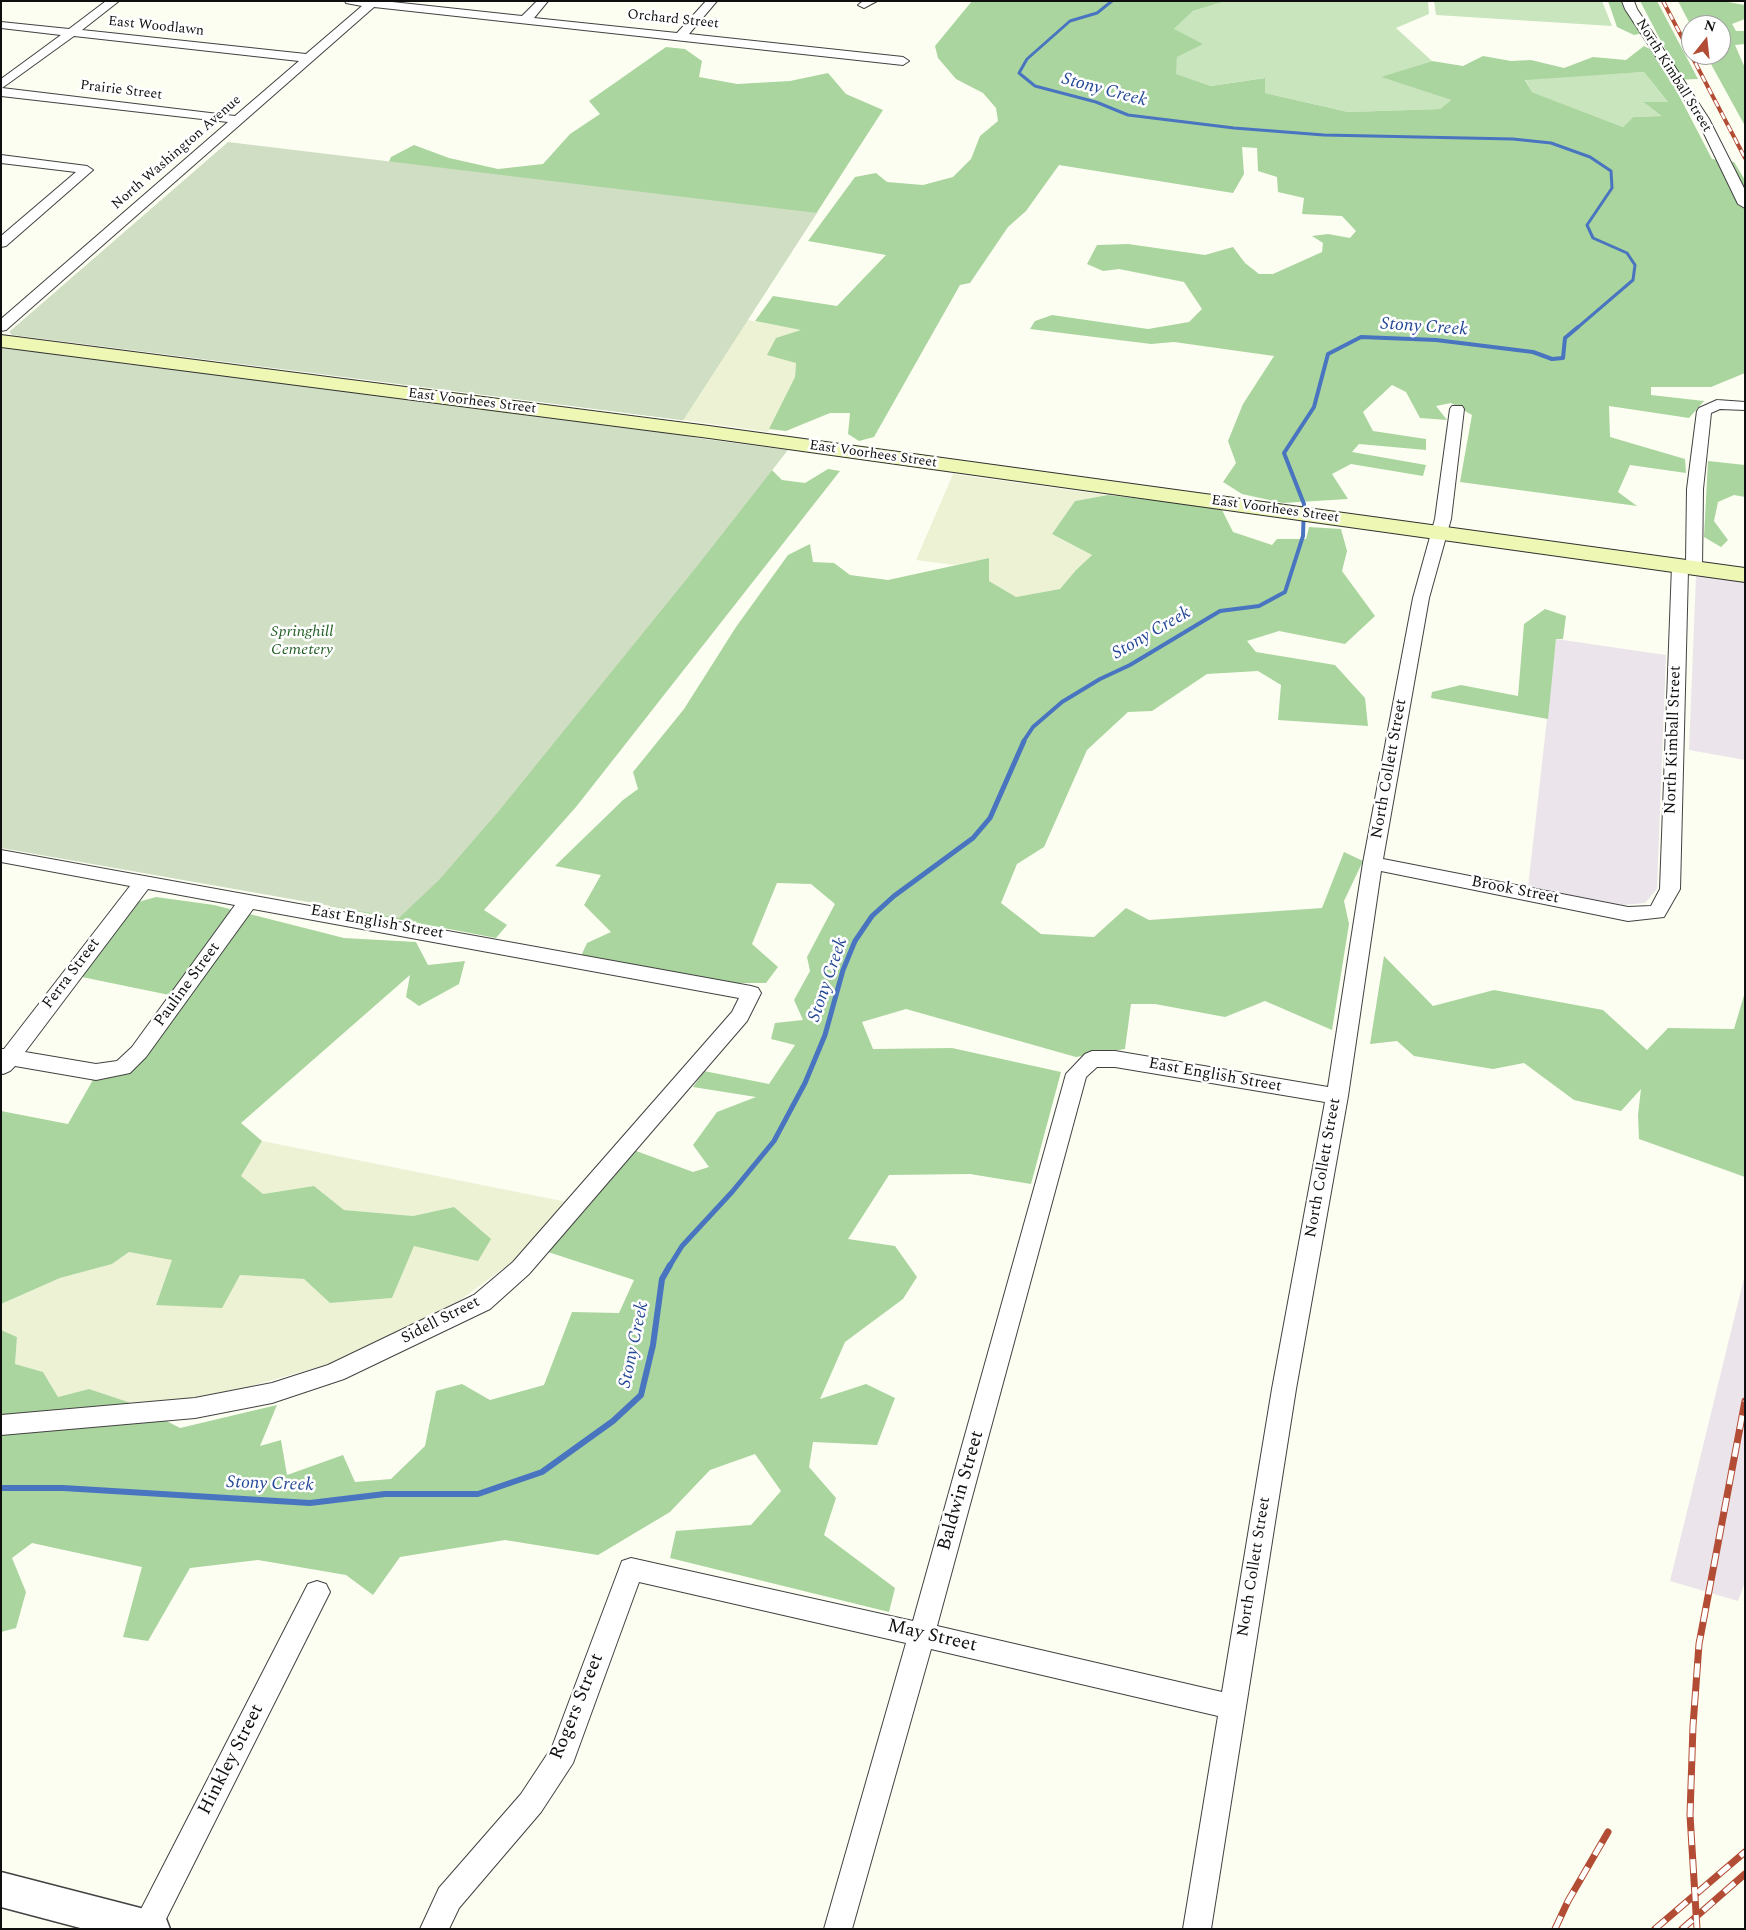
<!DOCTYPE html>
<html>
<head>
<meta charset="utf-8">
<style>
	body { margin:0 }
	#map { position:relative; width:1746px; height:1930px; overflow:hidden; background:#fdfef2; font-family:Spectral,serif }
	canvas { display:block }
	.frame { position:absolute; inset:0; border:2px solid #0f0f0f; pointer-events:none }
	.north { position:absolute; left:1681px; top:15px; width:50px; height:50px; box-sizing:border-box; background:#fff; border:1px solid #9f9f9f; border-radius:50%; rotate:16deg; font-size:14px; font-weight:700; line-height:20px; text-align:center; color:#0f0f0f }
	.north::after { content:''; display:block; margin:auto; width:18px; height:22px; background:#b24c34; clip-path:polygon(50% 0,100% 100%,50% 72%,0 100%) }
</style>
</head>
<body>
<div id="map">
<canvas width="1746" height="1930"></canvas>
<div class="frame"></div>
<div class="north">N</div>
</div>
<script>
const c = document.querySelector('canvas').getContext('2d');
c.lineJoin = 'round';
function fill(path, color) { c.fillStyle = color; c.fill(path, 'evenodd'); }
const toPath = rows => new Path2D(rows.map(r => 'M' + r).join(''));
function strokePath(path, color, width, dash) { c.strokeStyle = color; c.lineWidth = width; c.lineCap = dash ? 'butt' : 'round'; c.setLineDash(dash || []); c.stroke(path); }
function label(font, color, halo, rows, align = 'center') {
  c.font = font + ' Spectral,serif'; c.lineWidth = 5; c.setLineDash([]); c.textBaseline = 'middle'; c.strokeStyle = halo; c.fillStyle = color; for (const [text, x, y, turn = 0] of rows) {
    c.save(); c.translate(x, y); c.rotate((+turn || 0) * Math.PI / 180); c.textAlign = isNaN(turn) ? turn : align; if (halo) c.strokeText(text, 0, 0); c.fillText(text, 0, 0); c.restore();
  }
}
const industrial = toPath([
	[1696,575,1745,582,1745,760,1689,750],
	[1556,639,1666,655,1657,889,1645,903,1623,905,1528,887],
	[1745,1274,1745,1582,1738,1601,1670,1581]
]);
const farmland = toPath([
	[747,320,803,330,768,355,796,362,795,377,768,432,683,420],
	[953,474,1108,495,1075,501,1052,534,1092,555,1076,570,1060,589,1016,597,989,581,989,558,954,565,916,560],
	[262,1141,567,1202,520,1256,459,1301,339,1361,223,1394,134,1404,89,1389,58,1397,43,1372,15,1364,17,1337,1,1330,1,1304,60,1278,112,1264,129,1252,173,1259,156,1304,240,1275,304,1279,330,1303,392,1298,414,1245,478,1260,454,1207,413,1216,344,1210,314,1186,263,1194,241,1176]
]);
const green = toPath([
	[1226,1,1428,1,1429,14,1396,28,1432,61,1382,77,1451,100,1440,109,1348,112,1265,93,1264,78,1211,86,1175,74,1177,57,1174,29,1193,11],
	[1434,1,1602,1,1612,26,1436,15],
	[1644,72,1668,102,1644,103,1663,116,1633,117,1623,127,1532,92,1525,79]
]);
const forest = toPath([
	[972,1,1226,1,1193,11,1174,29,1203,44,1177,57,1176,74,1211,86,1265,78,1265,93,1348,112,1440,109,1451,100,1381,77,1432,61,1463,66,1483,56,1511,61,1531,60,1564,68,1593,57,1626,60,1644,46,1671,60,1640,1,1657,1,1698,79,1671,80,1712,159,1734,162,1745,180,1745,373,1711,387,1651,387,1651,395,1704,401,1689,418,1609,406,1610,437,1685,459,1686,473,1630,465,1618,492,1637,506,1460,482,1472,415,1451,403,1436,406,1447,420,1420,418,1406,392,1392,385,1363,412,1373,431,1426,439,1426,450,1359,444,1352,452,1426,465,1423,476,1351,464,1332,474,1348,499,1283,503,1242,494,1223,482,1236,463,1228,441,1243,404,1274,356,1174,342,1151,344,1030,329,1035,321,1052,315,1148,329,1189,322,1202,309,1184,282,1119,269,1103,271,1087,264,1097,245,1128,244,1205,255,1233,247,1245,263,1259,274,1273,274,1322,252,1323,243,1312,236,1328,234,1350,238,1356,231,1342,216,1302,214,1304,198,1278,192,1277,177,1258,171,1257,148,1242,147,1244,174,1233,193,1059,165,1026,211,1008,227,970,283,960,285,874,437,859,441,848,434,850,413,830,413,786,431,769,429,795,377,796,363,767,355,776,338,801,330,755,321,773,296,837,306,886,255,808,241,855,177,876,173,887,182,923,185,953,177,971,159,980,136,998,121,996,108,983,93,956,79,938,58,935,46],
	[1644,72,1668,102,1643,102,1662,116,1633,117,1623,127,1532,92,1525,80],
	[1608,1,1622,1,1624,9,1643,33,1634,35,1617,27],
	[1678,1,1722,1,1745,5,1745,19,1732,24,1736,31,1745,31,1745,44,1735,45,1745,68,1745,126,1706,55,1721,55,1721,25,1691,26],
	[666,47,685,49,702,61,699,77,737,84,790,81,828,73,846,94,883,110,683,420,401,384,376,369,381,179,391,157,414,145,449,158,498,169,543,164,570,134,600,114,589,101],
	[1708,461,1745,465,1745,497,1734,495,1718,502,1714,521,1728,540,1721,547,1704,537],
	[828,469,840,471,576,807,484,910,507,925,496,938,329,906,772,470,782,480,805,483],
	[1108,495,1221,508,1233,532,1272,545,1277,539,1306,539,1309,527,1341,529,1347,551,1342,571,1375,616,1345,644,1279,631,1247,641,1256,652,1335,665,1365,698,1368,726,1278,720,1281,685,1258,671,1207,674,1152,711,1128,712,1087,750,1044,847,1017,864,1001,903,1041,934,1094,937,1126,908,1149,920,1322,908,1344,852,1363,861,1344,901,1349,924,1332,1030,1265,1001,1225,1017,1155,1004,1131,1004,1125,1049,1076,1057,906,1009,862,1022,873,1049,952,1048,1061,1072,1031,1184,970,1174,889,1175,848,1239,895,1246,917,1277,903,1299,845,1342,820,1399,866,1384,895,1398,877,1445,813,1442,809,1467,836,1498,824,1535,895,1588,889,1612,670,1558,676,1531,751,1525,781,1491,755,1454,710,1470,670,1512,598,1555,505,1540,400,1557,373,1595,346,1575,258,1560,190,1568,148,1641,123,1637,142,1567,32,1543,12,1558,26,1592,16,1628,1,1632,1,1330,17,1337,15,1364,43,1372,58,1397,89,1389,134,1404,180,1428,277,1405,260,1446,281,1440,287,1475,343,1455,355,1482,391,1479,425,1446,436,1391,462,1384,490,1400,544,1385,572,1312,619,1313,634,1280,545,1251,631,1149,693,1172,709,1167,693,1145,717,1112,756,1097,693,1087,704,1071,769,1084,795,1045,771,1039,775,1023,803,1020,794,1000,810,971,807,957,835,904,811,884,777,883,752,944,778,967,766,983,732,983,581,956,587,943,611,932,584,905,601,875,555,866,623,800,638,789,633,772,684,709,736,627,788,555,810,544,813,562,834,563,850,575,888,580,989,558,989,581,1016,597,1060,589,1076,570,1092,555,1052,534,1075,501],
	[1545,609,1566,616,1563,639,1556,639,1548,719,1431,698,1432,692,1461,685,1518,696,1524,624],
	[156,897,214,905,344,938,416,942,428,965,465,961,459,984,419,1006,406,997,410,975,241,1123,262,1141,241,1176,263,1194,314,1186,344,1210,413,1216,454,1207,491,1239,478,1261,414,1246,392,1298,330,1303,304,1279,240,1275,222,1308,156,1305,172,1260,129,1252,112,1264,60,1278,1,1304,1,1111,68,1124,94,1078,137,1067,184,998,77,976,131,904],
	[1384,956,1433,1006,1494,990,1603,1010,1647,1050,1668,1028,1734,1029,1745,992,1745,1177,1639,1139,1638,1115,1641,1089,1621,1111,1574,1100,1524,1063,1493,1069,1414,1056,1397,1041,1370,1044]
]);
const cemetery = toPath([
	[228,142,817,213,683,420,12,335,9,332],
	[1,345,106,359,123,364,177,368,676,433,697,438,788,450,698,565,498,812,439,880,399,918,1,848]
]);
const streamFar3 = toPath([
	[1112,1,1097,13,1070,21,1027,59,1019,73,1035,86,1096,102,1128,115,1234,128,1324,135,1513,139,1551,143,1590,157,1611,171,1612,188,1587,225,1593,238,1627,253,1635,265,1633,280,1577,328]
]);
const streamFar2 = toPath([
	[1023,742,1033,727,1062,702,1100,679,1130,665,1220,611,1259,606,1285,592,1303,536,1304,504,1284,453,1314,407,1328,354,1361,337,1436,340,1533,352,1552,359,1563,358,1565,338,1578,327]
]);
const streamFar1 = toPath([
	[669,1267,682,1246,732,1192,774,1141,805,1083,825,1035,843,970,855,941,872,916,894,896,973,838,990,818,1024,741]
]);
const stream = toPath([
	[1,1488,63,1488,310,1503,385,1494,478,1494,542,1472,613,1421,641,1395,653,1345,662,1279,670,1265]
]);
const minor = toPath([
	[106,1,119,1,82,30,306,54,362,6,346,3,345,1,383,1,522,16,537,1,548,1,534,18,677,33,706,1,717,1,689,34,903,57,909,61,903,65,374,7,6,330,1,331,1,319,228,122,1,96,1,79,61,35,1,28,1,22,69,29,106,1],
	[74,36,299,61,235,116,2,88,74,36],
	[863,1,877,1,864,8,858,5,863,1],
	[1622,1,1634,1,1637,9,1709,119,1745,190,1745,208,1738,204,1697,119,1625,9,1622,1],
	[1,155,87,166,93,170,6,246,1,247,1,236,76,172,1,163,1,155],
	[1717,400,1745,402,1745,410,1720,409,1711,413,1703,489,1702,567,1700,570,1694,572,1688,570,1680,889,1664,917,1628,921,1381,871,1348,1096,1296,1389,1211,1929,1183,1929,1218,1716,931,1649,852,1929,824,1929,906,1643,639,1582,573,1763,541,1812,459,1908,449,1929,420,1929,439,1888,521,1794,552,1747,622,1561,631,1558,913,1621,1066,1074,1085,1054,1092,1051,1115,1051,1328,1087,1363,863,1413,598,1435,519,1450,409,1452,406,1462,406,1464,409,1451,519,1429,598,1383,859,1628,907,1651,906,1660,889,1672,565,1674,562,1680,560,1686,562,1687,489,1697,411,1699,408,1717,400],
	[1097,1067,1115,1067,1325,1102,1272,1389,1222,1692,937,1626,1086,1077,1097,1067],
	[1,850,751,986,758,988,761,993,747,1021,529,1274,490,1309,344,1379,272,1403,195,1418,1,1435,1,1415,195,1398,272,1383,328,1365,474,1295,513,1262,732,1012,739,998,253,909,146,1057,130,1073,96,1080,15,1066,10,1071,3,1074,1,1073,1,1049,4,1049,130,886,1,862,1,850],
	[148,889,235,905,132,1047,117,1061,96,1064,25,1052,148,889],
	[317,1581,326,1584,330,1592,161,1929,133,1929,137,1917,308,1584,317,1581]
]);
const tertiary = toPath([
	[1,1872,152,1911,165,1916,170,1929,84,1929,1,1907,1,1872]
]);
const secondary = toPath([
	[1,335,709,426,1745,568,1745,582,709,438,1,347,1,335]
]);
const railFar1 = toPath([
	[1663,1,1745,158]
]);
const rail = toPath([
	[1555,1929,1568,1901,1608,1832],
	[1655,1929,1745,1852],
	[1682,1929,1745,1874],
	[1697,1929,1690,1815,1693,1726,1699,1644,1745,1401]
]);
const farStreetnames = [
	["Orchard Street",673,20,6],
	["East Woodlawn",156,27,6],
	["North Kimball Street",1673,76,58],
	["Prairie Street",121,91,7],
	["North Washington Avenue",177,153,-41],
	["East Voorhees Street",472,402,7],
	["East Voorhees Street",873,455,8],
	["East Voorhees Street",1275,510,8]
];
const parkNames = [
	["Springhill",302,633],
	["Cemetery",302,651]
];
const streetNames = [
	["North Kimball Street",1674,740,-88],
	["North Collett Street",1390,769,-80],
	["Brook Street",1515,891,11],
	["East English Street",377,923,10],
	["Ferra Street",72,974,-53],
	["Pauline Street",188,985,-54],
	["East English Street",1215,1076,10],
	["North Collett Street",1324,1168,-80],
	["Sidell Street",441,1321,-27],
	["North Collett Street",1255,1567,-81]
];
const waterNames = [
	["Stony Creek",1104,91,15],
	["Stony Creek",1424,328,4],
	["Stony Creek",1152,634,-30],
	["Stony Creek",829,980,-71],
	["Stony Creek",635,1345,-78],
	["Stony Creek",270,1485,2]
];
const nearStreetnames = [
	["Baldwin Street",962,1491,-74],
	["May Street",932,1637,13],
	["Rogers Street",578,1707,-68],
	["Hinkley Street",232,1760,-63]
];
fill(industrial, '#ece4eb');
fill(farmland, '#edf2d4');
fill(green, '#c9e5be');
fill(forest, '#aad59f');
fill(cemetery, '#d0dfc4');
strokePath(streamFar3, '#4974c0', 3);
strokePath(streamFar2, '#4974c0', 4);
strokePath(streamFar1, '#4974c0', 5);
strokePath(stream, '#4974c0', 6);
strokePath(minor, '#424242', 2);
strokePath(tertiary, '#424242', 3);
strokePath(secondary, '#313131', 2);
fill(minor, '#fff');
fill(tertiary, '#fff');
fill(secondary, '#eef7b4');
strokePath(railFar1, '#b24c34', 4);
strokePath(rail, '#b24c34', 7);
strokePath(railFar1, '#fff', 2.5, [7]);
strokePath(rail, '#fff', 5, [14]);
label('14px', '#0f0f0f', '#fff', farStreetnames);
label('italic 16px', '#256127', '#fff', parkNames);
label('16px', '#0f0f0f', '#fff', streetNames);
label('italic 18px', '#244895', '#fff', waterNames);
label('19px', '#0f0f0f', '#fff', nearStreetnames);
</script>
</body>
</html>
